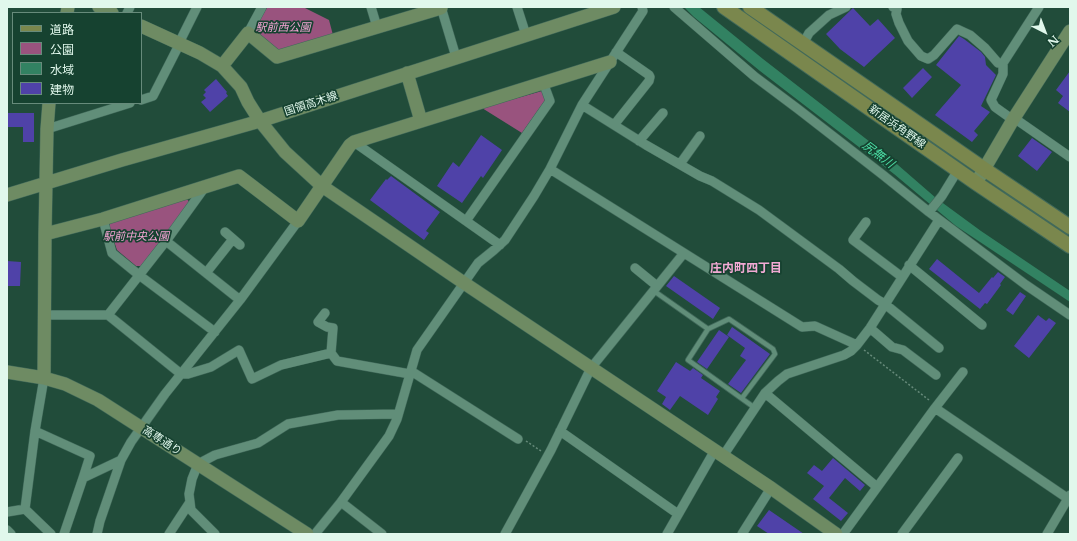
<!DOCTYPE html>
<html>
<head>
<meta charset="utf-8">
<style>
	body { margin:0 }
	#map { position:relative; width:1077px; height:541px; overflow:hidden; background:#214c3a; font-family:"Libre Baskerville","Noto Sans JP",serif }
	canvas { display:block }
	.frame { position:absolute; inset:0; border:8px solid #e1f8ec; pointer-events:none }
	.legend { position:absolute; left:12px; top:12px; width:130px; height:92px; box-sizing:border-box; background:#164230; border:1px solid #678b7b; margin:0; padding:5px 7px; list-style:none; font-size:12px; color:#e1f8ec }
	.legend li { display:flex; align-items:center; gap:8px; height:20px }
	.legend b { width:20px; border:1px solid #678b7b }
	.north { position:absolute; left:1025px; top:12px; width:40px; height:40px; -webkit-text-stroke:3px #164230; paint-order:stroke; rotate:138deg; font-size:11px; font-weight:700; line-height:16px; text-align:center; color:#e1f8ec }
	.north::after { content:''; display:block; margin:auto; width:14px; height:18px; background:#e1f8ec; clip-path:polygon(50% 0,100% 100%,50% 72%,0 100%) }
</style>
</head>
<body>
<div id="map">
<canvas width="1077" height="541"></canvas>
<div class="frame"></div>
<ul class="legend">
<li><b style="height:5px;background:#7a874d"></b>道路</li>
<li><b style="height:11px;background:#99537e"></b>公園</li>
<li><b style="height:11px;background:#328262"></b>水域</li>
<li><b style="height:11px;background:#4f42a8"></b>建物</li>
</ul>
<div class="north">N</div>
</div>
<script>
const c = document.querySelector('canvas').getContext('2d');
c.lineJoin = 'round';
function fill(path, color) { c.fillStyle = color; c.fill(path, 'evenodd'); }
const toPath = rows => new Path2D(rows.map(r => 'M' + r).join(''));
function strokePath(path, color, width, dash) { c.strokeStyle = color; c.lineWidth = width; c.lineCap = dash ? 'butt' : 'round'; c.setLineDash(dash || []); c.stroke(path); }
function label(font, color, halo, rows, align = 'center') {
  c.font = font + ' "Libre Baskerville","Noto Sans JP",serif'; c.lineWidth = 3.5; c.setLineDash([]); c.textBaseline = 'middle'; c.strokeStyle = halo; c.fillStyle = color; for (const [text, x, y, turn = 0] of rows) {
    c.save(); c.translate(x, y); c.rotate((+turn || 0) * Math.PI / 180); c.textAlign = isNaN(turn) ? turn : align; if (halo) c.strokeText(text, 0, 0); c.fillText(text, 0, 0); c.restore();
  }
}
const green = toPath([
	[267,7,303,7,329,20,333,35,281,52,256,34,255,29],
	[542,91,546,99,522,133,482,108],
	[187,199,190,203,141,266,136,266,117,250,109,226,110,223]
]);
const water = toPath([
	[684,7,699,7,763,59,883,152,936,198,981,231,1070,291,1070,302,956,226,894,174,760,71,694,17]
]);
const building = toPath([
	[853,8,870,26,878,19,895,38,864,67,840,49,826,34],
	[959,36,964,39,981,52,985,57,986,65,996,75,981,106,990,112,974,131,978,135,972,142,935,115,961,85,936,65],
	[923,68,932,77,912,98,903,88],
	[1070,71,1070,112,1058,103,1063,96,1056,90],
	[216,79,227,92,226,93,228,96,210,112,201,102,206,98,203,95,206,92,204,90],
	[7,113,34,113,34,142,23,142,23,127,7,127],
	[481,135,502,150,483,178,481,176,462,203,437,186,453,162,459,167],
	[1032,138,1052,152,1037,171,1018,156],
	[391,176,440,212,426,231,429,233,424,240,370,200,386,179,387,180],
	[937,259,979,293,992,277,993,278,998,272,1005,277,1000,284,1001,285,987,304,985,303,980,309,929,269],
	[7,261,21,262,20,286,7,286],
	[674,276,720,308,713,319,666,286],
	[1020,292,1026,296,1013,315,1006,310],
	[1038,315,1046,321,1049,318,1056,323,1029,358,1014,346],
	[732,327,770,354,741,393,728,384,746,360,740,356,745,348,727,335],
	[719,330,729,337,707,369,697,362],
	[676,362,690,371,693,368,703,375,701,378,720,391,716,397,718,399,708,415,680,396,670,410,662,404,666,397,657,391],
	[833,458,865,485,860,491,845,478,829,498,848,513,841,521,813,499,824,486,807,473,814,465,822,471],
	[769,510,804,534,769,534,757,526]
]);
const path = toPath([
	[864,350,929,400],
	[526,441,541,451]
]);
const lane = toPath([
	[654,291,708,329,688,360,755,408],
	[708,329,729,319,773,349,775,354,742,398]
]);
const street = toPath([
	[371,7,377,27],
	[441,7,456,57],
	[517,7,526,35],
	[674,7,754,76,798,109,883,175,929,212,1026,285,1070,315],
	[893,7,897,9,896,14,899,23,908,41,921,56,928,59,934,55,957,29,970,35,985,48,998,63,1003,63],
	[1039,7,1003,63,1003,74,991,100,995,107,1009,117,1014,118,1070,157],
	[127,13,130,7],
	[248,33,262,7],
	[179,43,197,7],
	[803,44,809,33,829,15,846,7],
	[141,100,153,96,180,43],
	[582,105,646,145,700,176,712,181,759,210,839,269,853,281,878,300,885,304,939,348],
	[614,125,649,81,650,77,649,75,616,52],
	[47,129,130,103],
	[639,141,663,113],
	[354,142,500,245],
	[680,164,700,136],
	[550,169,684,253],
	[929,212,942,196,958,170],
	[103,219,112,253,139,275,215,332],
	[466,221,550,101,543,82],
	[866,222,853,240,902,277],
	[225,232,240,245],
	[166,241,240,300],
	[909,265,982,325],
	[635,268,657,286],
	[206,273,233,239],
	[325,313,318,322,327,327,333,328,331,353,337,361,410,374],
	[44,315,108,315,181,374,188,374,211,367,239,350,252,379,281,365,331,353],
	[108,315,166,241,205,187],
	[870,328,892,347,903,350,936,375],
	[411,371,518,439],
	[765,393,877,487],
	[935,408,963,372],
	[35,431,90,456,83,478],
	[560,431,678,514],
	[723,456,765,393,778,381,787,374,844,355,851,351,857,345,870,328,939,220],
	[341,502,382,534],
	[25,509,51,534],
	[7,512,25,509,35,431,44,378],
	[7,530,11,534],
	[64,534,83,478,121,460],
	[97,534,100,521,121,460,131,442,165,394,240,300,298,221],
	[169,534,190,502],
	[215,534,191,510,189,494,192,479,198,464,215,455,258,443,288,424,338,415,398,414],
	[315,534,341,502,389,436,397,419,417,350,478,263,494,250,505,240,534,196,550,169,582,105,643,11,642,7],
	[505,534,551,450,591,368,684,253,802,327,815,326,857,345],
	[667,534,715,450],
	[742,534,771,488],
	[843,534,935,408,1070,500],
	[902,534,958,458],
	[1047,534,1070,495]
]);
const secondary = toPath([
	[99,7,112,13],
	[67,13,68,7],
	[141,26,200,53,222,66,241,87,248,102,260,121,285,152,322,186,464,283,771,488,836,534],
	[222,66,248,33,277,57,441,8],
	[407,73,421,121],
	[976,183,1014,118,1070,31],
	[7,195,122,160,260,121,614,7],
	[45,234,47,129,49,103],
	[7,372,44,378,65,384,98,400,307,534],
	[44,378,45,234,103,219,239,176,298,221,350,145,354,142,610,62]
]);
const primary = toPath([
	[724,7,976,183,1070,246],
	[750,7,984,169,1070,227]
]);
const parkNames = [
	["駅前西公園",283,28],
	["駅前中央公園",136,237]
];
const streetNames = [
	["国領高木線",311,104,-18],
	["新居浜角野線",897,127,35],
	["高専通り",162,441,33]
];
const waterNames = [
	["尻無川",878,155,37]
];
const neighbourhoodNames = [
	["庄内町四丁目",746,269]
];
fill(green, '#99537e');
fill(water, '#328262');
fill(building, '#4f42a8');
strokePath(lane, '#41695a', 6);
strokePath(street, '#41695a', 10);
strokePath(secondary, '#41695a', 14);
strokePath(primary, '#41695a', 16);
strokePath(path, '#658979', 1.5, [2, 2]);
strokePath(lane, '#618e79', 4.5);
strokePath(street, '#618e79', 9);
strokePath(secondary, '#6e8b63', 13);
strokePath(primary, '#7a874d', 14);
label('italic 11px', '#f5a4d4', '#164230', parkNames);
label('11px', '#e1f8ec', '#164230', streetNames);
label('italic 12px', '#4ee1a8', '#164230', waterNames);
label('bold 12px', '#f2aad4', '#164230', neighbourhoodNames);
</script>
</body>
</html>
